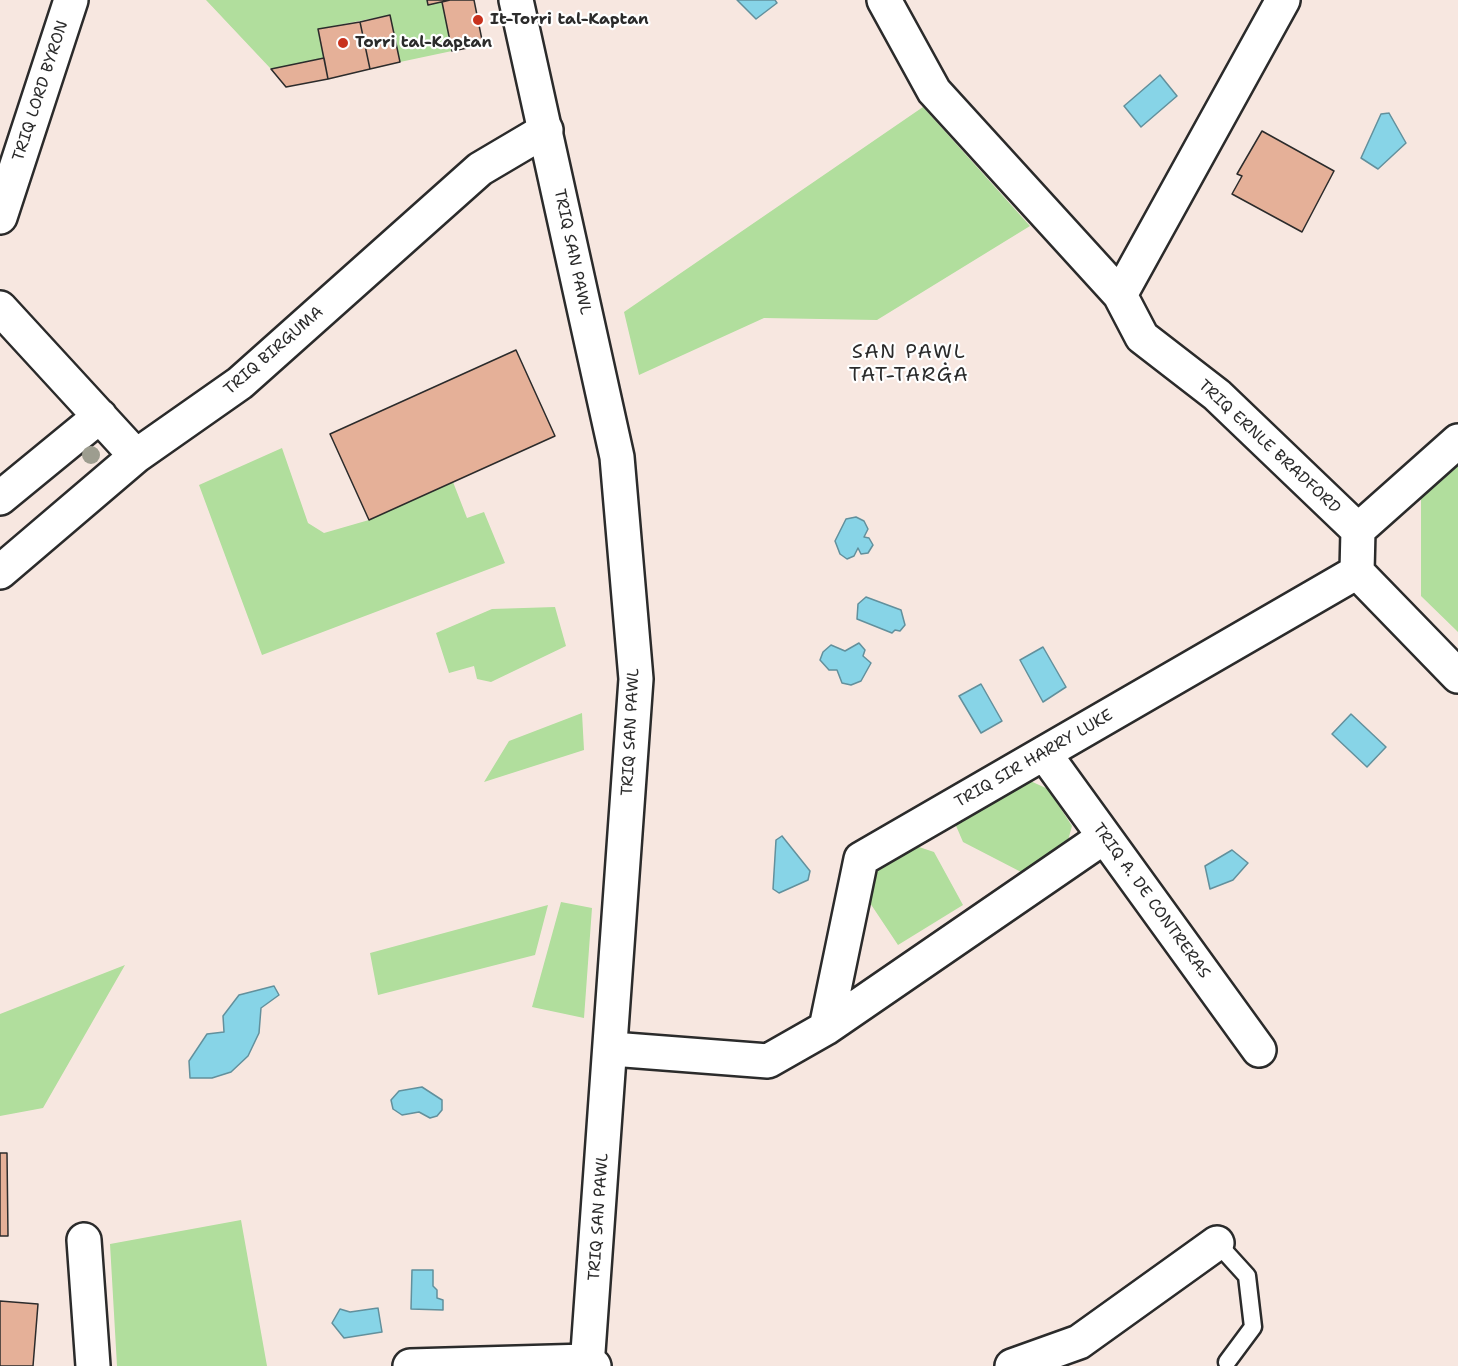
<!DOCTYPE html>
<html>
<head>
<meta charset="utf-8">
<style>
	body { margin:0 }
	canvas { display:block; background:#f7e7e0 }
</style>
</head>
<body>
<canvas width="1458" height="1366"></canvas>
<script>
const c = document.querySelector('canvas').getContext('2d');
c.lineJoin = 'round';
function fill(path, color) { c.fillStyle = color; c.fill(path, 'evenodd'); }
const toPath = rows => new Path2D(rows.map(r => 'M' + r).join(''));
function strokePath(path, color, width, dash) { c.strokeStyle = color; c.lineWidth = width; c.lineCap = dash ? 'butt' : 'round'; c.setLineDash(dash || []); c.stroke(path); }
function label(font, color, halo, rows, align = 'center') {
  c.font = font + ' "Shantell Sans",sans-serif'; c.lineWidth = 4.5; c.setLineDash([]); c.textBaseline = 'middle'; c.strokeStyle = halo; c.fillStyle = color; for (const [text, x, y, turn = 0] of rows) {
    c.save(); c.translate(x, y); c.rotate((+turn || 0) * Math.PI / 180); c.textAlign = isNaN(turn) ? turn : align; if (halo) c.strokeText(text, 0, 0); c.fillText(text, 0, 0); c.restore();
  }
}
const green = toPath([
	[206,0,427,0,429,5,442,2,452,51,400,62,390,15,318,29,324,58,271,69],
	[923,107,1030,226,877,320,764,318,639,375,624,312],
	[282,448,308,523,324,533,369,520,453,482,467,518,484,512,505,563,262,655,199,485],
	[1458,463,1458,632,1421,596,1421,496],
	[555,607,566,646,491,682,477,679,474,666,449,673,436,633,492,609],
	[582,713,584,750,484,782,509,741],
	[1026,779,1048,789,1072,826,1067,844,1023,873,963,842,954,821],
	[919,847,934,852,963,905,898,945,870,903,871,871],
	[561,902,592,908,584,1018,532,1007],
	[548,905,535,955,378,995,370,953],
	[125,965,43,1108,0,1116,0,1014],
	[241,1220,267,1366,117,1366,110,1244]
]);
const water = toPath([
	[737,0,775,0,777,3,756,19,737,0],
	[1160,75,1177,96,1141,127,1124,106,1160,75],
	[1389,113,1406,143,1378,169,1361,158,1381,114,1389,113],
	[856,517,864,521,868,529,864,537,869,538,873,545,868,553,861,554,858,548,854,556,847,559,840,554,835,541,846,519,856,517],
	[866,597,901,610,905,625,900,631,895,630,892,633,857,619,858,604,866,597],
	[859,643,865,650,863,656,871,663,861,681,851,685,842,683,837,670,829,670,820,660,823,652,831,645,845,651,859,643],
	[1043,647,1066,687,1043,702,1020,660,1043,647],
	[981,684,1002,721,981,733,959,696,981,684],
	[1351,714,1386,747,1367,767,1332,734,1351,714],
	[782,836,810,871,808,880,779,893,773,889,776,840,782,836],
	[1232,850,1248,863,1233,880,1210,889,1205,866,1232,850],
	[274,986,279,995,261,1008,259,1033,248,1056,231,1072,212,1078,190,1078,189,1061,207,1034,224,1032,223,1016,239,995,274,986],
	[422,1087,442,1100,442,1110,437,1116,430,1118,419,1112,402,1115,393,1109,391,1100,399,1091,422,1087],
	[412,1270,433,1270,433,1286,437,1290,437,1298,443,1300,443,1310,411,1309,412,1270],
	[378,1308,382,1332,344,1338,332,1323,340,1309,350,1312,378,1308]
]);
const building = toPath([
	[427,0,450,0,428,5,427,0],
	[450,0,474,0,483,45,452,51,442,2,450,0],
	[390,15,400,62,370,69,360,22,390,15],
	[360,22,370,69,328,79,318,29,360,22],
	[324,58,328,79,286,87,271,69,324,58],
	[1262,131,1334,171,1302,232,1232,194,1242,176,1237,174,1262,131],
	[516,350,555,436,369,520,330,434,516,350],
	[0,1153,7,1153,8,1236,0,1236,0,1153],
	[0,1301,38,1304,33,1366,0,1366,0,1301]
]);
const service = toPath([
	[1217,1243,1247,1276,1253,1327,1227,1362]
]);
const minor = toPath([
	[884,0,934,91,1120,295,1142,337,1217,395,1358,530,1357,572,1458,676],
	[0,217,71,0],
	[1120,295,1283,0],
	[0,308,136,456],
	[0,498,100,416],
	[1358,530,1458,441],
	[0,572,136,456,240,383,480,169,546,130],
	[1044,753,1259,1050],
	[826,1028,861,859,1357,572],
	[612,1049,768,1061,826,1028,1104,837],
	[84,1240,93,1366],
	[410,1366,587,1361,594,1366],
	[1012,1366,1079,1342,1217,1243]
]);
const secondary = toPath([
	[516,0,617,457,636,679,587,1366]
]);
const trees = [
	[91,455]
];
const markers = [
	[478,20,6,"#c8321e"],
	[343,43,6,"#c8321e"]
];
const poiNames = [
	["It-Torri tal-Kaptan",490,20],
	["Torri tal-Kaptan",355,43]
];
const streetNames = [
	["TRIQ LORD BYRON",41,91,-72],
	["TRIQ SAN PAWL",572,252,78],
	["TRIQ BIRGUMA",274,351,-41],
	["TRIQ ERNLE BRADFORD",1269,447,43],
	["TRIQ SAN PAWL",631,732,-87],
	["TRIQ SIR HARRY LUKE",1034,759,-30],
	["TRIQ A. DE CONTRERAS",1151,901,54],
	["TRIQ SAN PAWL",599,1217,-86]
];
const quarterNames = [
	["SAN PAWL",909,353],
	["TAT-TARĠA",909,376]
];
fill(green, '#b1de9d');
fill(water, '#87d4e7');
strokePath(water, '#62909c', 1.5);
fill(building, '#e5b098');
strokePath(building, '#2b2b2b', 1.5);
strokePath(service, '#2b2b2b', 21);
strokePath(minor, '#2b2b2b', 38);
strokePath(secondary, '#2b2b2b', 38);
strokePath(service, '#fff', 16);
strokePath(minor, '#fff', 33);
strokePath(secondary, '#fff', 33);
c.fillStyle = '#9d9d8f';
for (const [x, y] of trees) { c.beginPath(); c.arc(x, y, 9, 0, 2 * Math.PI); c.fill(); }
for (const [x, y, r, color] of markers) { const dot = new Path2D(); dot.arc(x, y, r, 0, 2 * Math.PI); c.fillStyle = color; c.fill(dot); strokePath(dot, '#fff', 2); }
label('bold 16px', '#2b2b2b', '#fff', poiNames, 'left');
label('16px', '#2b2b2b', '#fff', streetNames);
c.letterSpacing = '1.5px';
label('20px', '#2b2b2b', '#fff', quarterNames);
c.letterSpacing = '0px';
</script>
</body>
</html>
